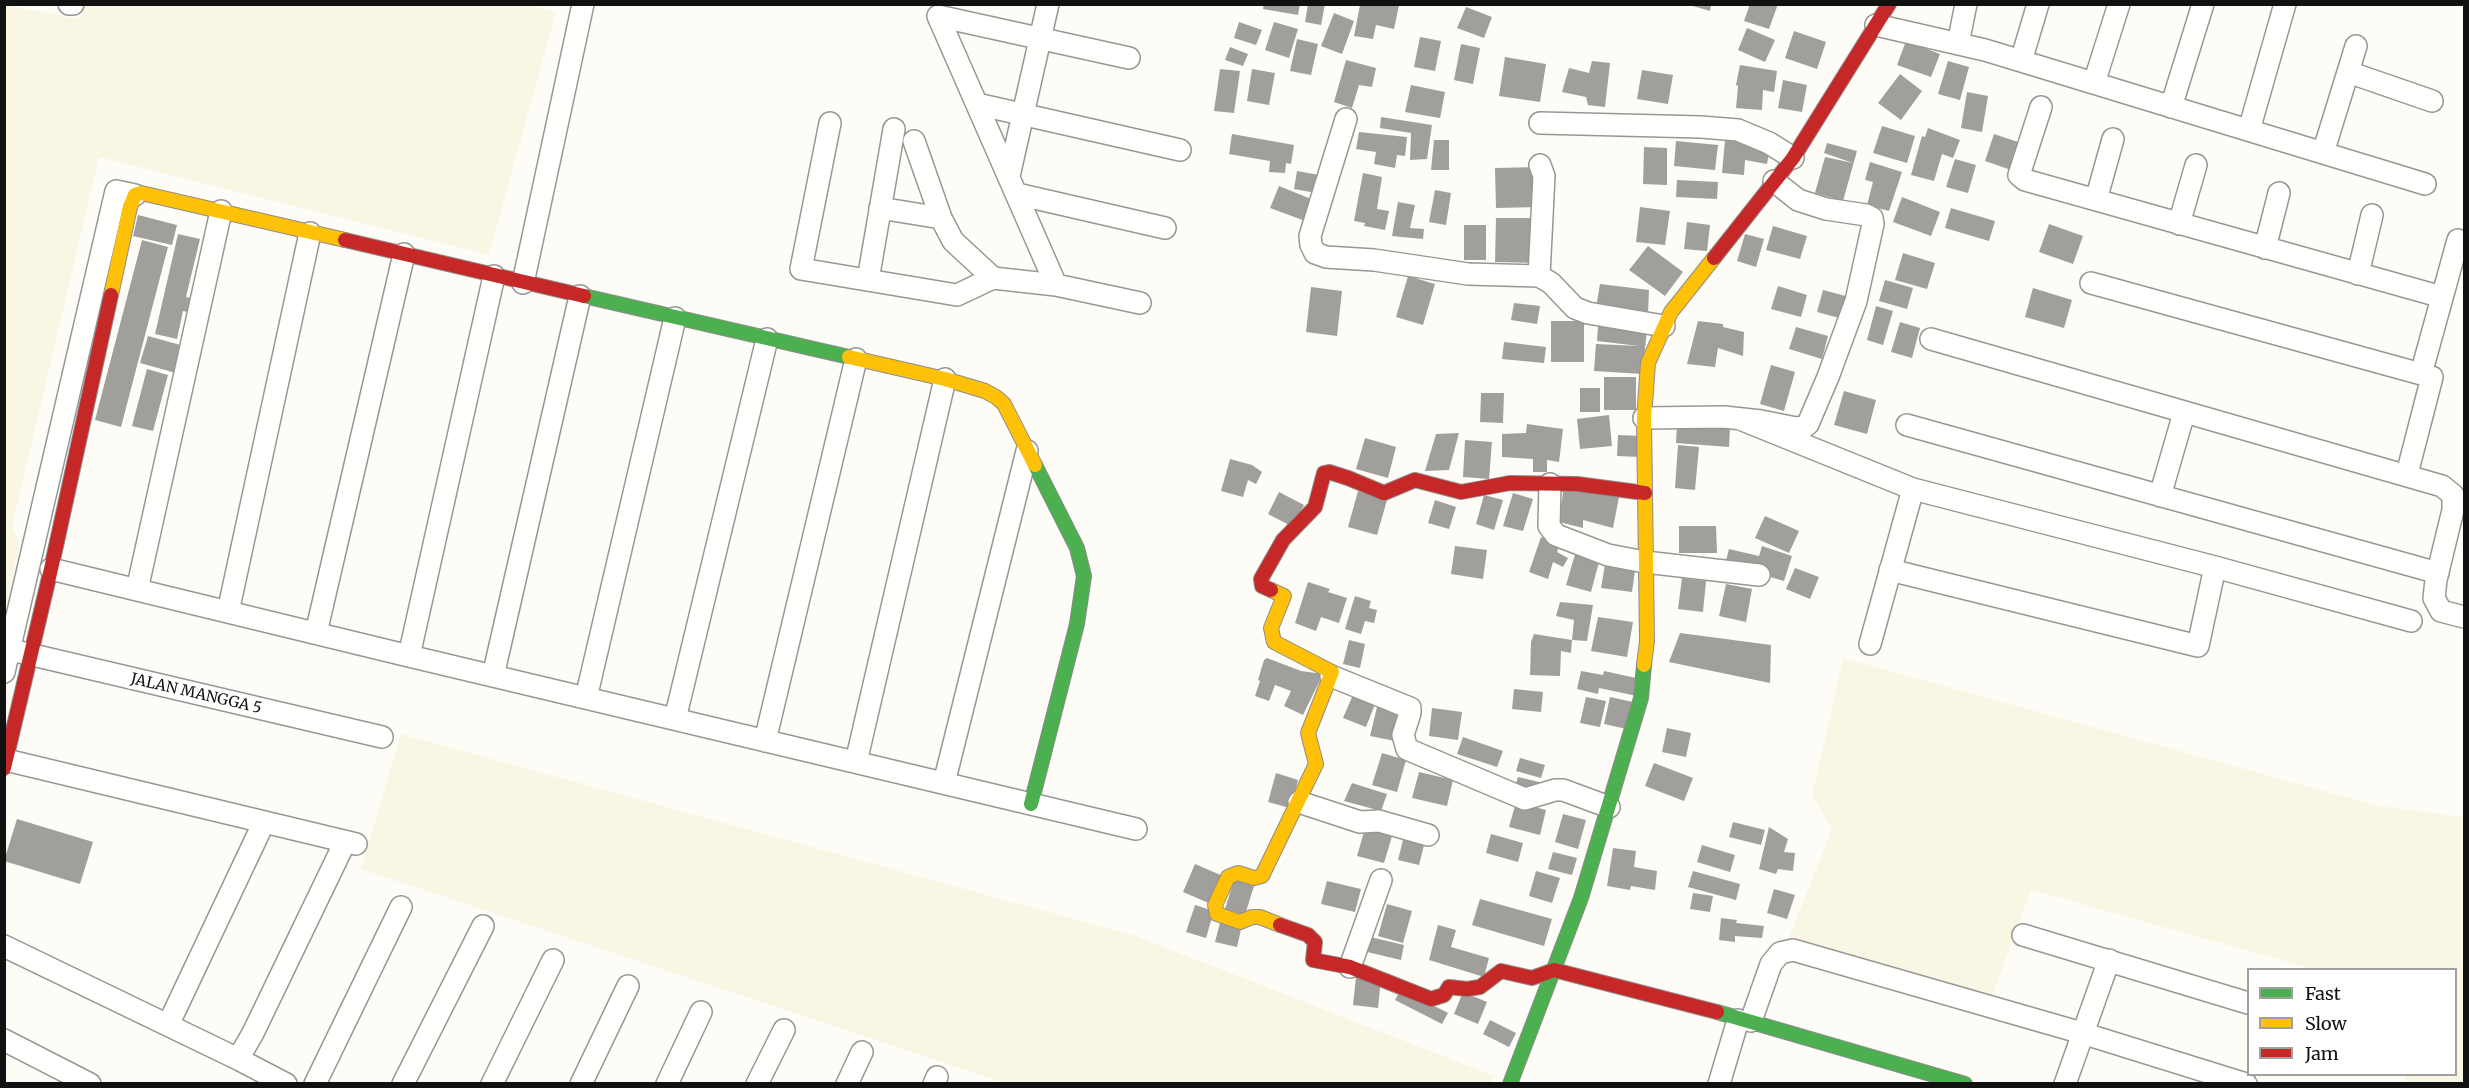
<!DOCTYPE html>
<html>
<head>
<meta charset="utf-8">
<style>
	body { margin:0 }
	#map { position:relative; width:2469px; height:1088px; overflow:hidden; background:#fdfcf7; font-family:Merriweather,serif }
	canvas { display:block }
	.frame { position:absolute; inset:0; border:6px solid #111; pointer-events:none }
	.legend { position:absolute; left:2247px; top:968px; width:210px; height:108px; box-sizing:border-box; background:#fff; border:2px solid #a0a0a0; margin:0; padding:8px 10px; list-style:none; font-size:18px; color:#111 }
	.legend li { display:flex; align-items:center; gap:12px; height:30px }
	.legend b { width:30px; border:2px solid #a0a0a0 }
</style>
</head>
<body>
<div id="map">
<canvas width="2469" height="1088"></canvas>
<div class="frame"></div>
<ul class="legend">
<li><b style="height:8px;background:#4caf50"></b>Fast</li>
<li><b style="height:8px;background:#ffc107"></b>Slow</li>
<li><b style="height:8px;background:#c62828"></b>Jam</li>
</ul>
</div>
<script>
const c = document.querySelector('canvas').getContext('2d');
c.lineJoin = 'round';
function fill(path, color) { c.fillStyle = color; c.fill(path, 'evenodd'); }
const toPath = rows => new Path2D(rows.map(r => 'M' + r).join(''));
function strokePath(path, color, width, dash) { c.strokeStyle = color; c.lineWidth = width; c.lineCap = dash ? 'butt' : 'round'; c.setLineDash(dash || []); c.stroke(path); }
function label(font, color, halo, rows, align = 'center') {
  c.font = font + ' Merriweather,serif'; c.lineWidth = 6; c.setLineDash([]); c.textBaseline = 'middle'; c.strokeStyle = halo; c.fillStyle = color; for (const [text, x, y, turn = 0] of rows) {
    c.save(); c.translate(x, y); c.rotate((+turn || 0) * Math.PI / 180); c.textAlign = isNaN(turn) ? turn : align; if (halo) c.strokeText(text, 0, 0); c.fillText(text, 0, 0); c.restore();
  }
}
const farmland = toPath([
	[84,4,520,4,556,12,489,255,99,157,12,527,20,543,5,610,5,5,79,19],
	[1843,658,2379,806,2464,817,2464,1083,2406,1083,2406,1075,2456,1074,2456,970,2313,969,2031,890,1990,1002,1788,940,1832,829,1812,796],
	[401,734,1136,936,1494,1076,1491,1084,1005,1083,361,869]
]);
const building = toPath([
	[1264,4,1300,4,1298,15,1263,9],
	[1308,4,1325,4,1321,25,1305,22],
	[1686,4,1711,4,1710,11],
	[1750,4,1778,4,1769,29,1744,21],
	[1360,5,1399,5,1394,29,1376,25,1373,39,1354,36],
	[1466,7,1492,17,1484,38,1457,28],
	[1334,13,1354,21,1342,54,1321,46],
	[1239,22,1262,30,1256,45,1234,38],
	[1274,22,1298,29,1289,58,1265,50],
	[1747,28,1775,40,1765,62,1738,50],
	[1794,31,1826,42,1817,69,1785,58],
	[1420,37,1441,41,1435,71,1414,67],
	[1297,39,1318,44,1311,75,1290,71],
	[1906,41,1940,54,1931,77,1897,65],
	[1461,44,1480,48,1473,84,1454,80],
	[1230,47,1248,54,1243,66,1225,60],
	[1505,57,1546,64,1540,102,1499,96],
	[1346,60,1376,68,1372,87,1359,85,1352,108,1334,102],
	[1592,61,1610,63,1605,107,1588,105,1586,97,1562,92,1569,68,1589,73],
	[1948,61,1969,67,1960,100,1938,94],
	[1740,65,1777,71,1774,92,1763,90,1762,110,1736,108,1738,86,1736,85],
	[1220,69,1240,71,1234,113,1214,111],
	[1252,69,1275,73,1269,105,1247,101],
	[1642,70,1673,75,1668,104,1637,99],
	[1900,74,1922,91,1901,120,1878,103],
	[1783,80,1807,85,1802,112,1778,108],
	[1411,85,1445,92,1440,118,1405,112],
	[1967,92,1988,96,1982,132,1961,128],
	[1381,117,1432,125,1427,159,1410,160,1411,133,1380,128],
	[1882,126,1915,136,1907,163,1873,153],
	[1928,128,1960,140,1953,158,1942,154,1934,181,1911,175,1922,136,1925,137],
	[1359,132,1407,137,1405,156,1397,155,1395,168,1374,164,1376,152,1356,149],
	[1232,134,1294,145,1291,164,1286,163,1285,173,1269,172,1270,161,1229,154],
	[1994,134,2021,143,2011,170,1985,161],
	[1434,140,1449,140,1449,170,1431,170],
	[1725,140,1770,147,1767,164,1745,160,1744,175,1722,173],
	[1676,141,1718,145,1715,170,1674,166],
	[1827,143,1857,151,1843,201,1815,193,1825,157,1853,163,1824,153],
	[1644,147,1667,148,1667,185,1643,184],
	[1955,159,1976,165,1968,193,1946,187],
	[1870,162,1902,172,1889,211,1867,205,1873,182,1865,180],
	[1538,167,1539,207,1496,208,1495,168],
	[1297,171,1319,175,1316,193,1294,189],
	[1363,173,1382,177,1377,209,1389,211,1385,230,1364,226,1365,223,1354,221],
	[1677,180,1718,182,1717,199,1676,197],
	[1279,186,1316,201,1308,222,1270,208],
	[1435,190,1451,193,1446,225,1429,222],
	[1902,197,1940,212,1931,236,1893,222],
	[1398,202,1415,205,1410,228,1424,229,1423,239,1392,236],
	[1640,207,1670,211,1665,245,1636,242],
	[1951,208,1995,221,1989,241,1945,228],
	[138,215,177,225,172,245,133,236],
	[1496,218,1538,218,1537,263,1495,262],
	[1687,222,1710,225,1707,251,1684,249],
	[2049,224,2083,236,2073,264,2039,252],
	[1464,225,1486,225,1486,260,1464,260],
	[1773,226,1807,236,1800,259,1766,250],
	[178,234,200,239,186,297,196,299,193,313,183,311,177,339,155,334],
	[1745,234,1764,239,1756,267,1737,261],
	[142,240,168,247,121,427,95,420],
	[1648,246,1683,272,1665,296,1629,270],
	[1903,253,1935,263,1927,289,1895,280],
	[1408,276,1435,284,1423,325,1396,317],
	[1885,280,1913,288,1907,309,1879,301],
	[1600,284,1649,290,1648,314,1596,308],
	[1778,286,1807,295,1801,317,1771,309],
	[1311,287,1342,291,1337,336,1306,332],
	[2033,288,2072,300,2064,328,2025,317],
	[1823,290,1853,298,1847,320,1817,312],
	[1514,303,1540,306,1537,324,1511,320],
	[1876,306,1893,311,1883,345,1867,340],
	[1551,321,1584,321,1584,362,1551,362],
	[1698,321,1723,324,1723,327,1744,332,1743,356,1718,348,1715,367,1687,364],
	[1900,322,1920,328,1912,358,1891,352],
	[1598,326,1647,331,1642,374,1594,371,1596,344,1639,346,1597,341],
	[1796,327,1828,336,1822,359,1789,349],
	[148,336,184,346,176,373,140,363],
	[1504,342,1546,347,1544,363,1502,359],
	[1771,365,1795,372,1784,411,1760,404],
	[147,369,168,375,153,431,132,426],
	[1604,377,1636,377,1636,410,1604,410],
	[1580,388,1600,388,1600,412,1580,412],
	[1844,391,1876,400,1867,434,1834,425],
	[1481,393,1504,393,1503,423,1480,422],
	[1609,415,1612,446,1580,449,1577,419],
	[1527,424,1563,429,1559,462,1547,460,1547,472,1533,472,1533,459,1502,457,1502,434,1526,433],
	[1677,424,1730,428,1729,447,1676,443],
	[1459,433,1449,470,1425,471,1436,434],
	[1618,435,1642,436,1640,457,1617,456],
	[1365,438,1396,447,1388,478,1356,469],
	[1465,440,1492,442,1489,479,1463,477],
	[1678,445,1699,447,1695,490,1675,488],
	[1230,459,1252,465,1262,472,1256,484,1248,480,1243,497,1221,491],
	[1564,485,1619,497,1613,528,1583,520,1583,528,1559,522],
	[1358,491,1387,500,1377,535,1348,527],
	[1279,492,1304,505,1293,527,1268,514],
	[1513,493,1533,499,1523,531,1503,526],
	[1484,495,1503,500,1494,530,1476,524],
	[1435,500,1456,507,1449,529,1428,523],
	[1765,516,1799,531,1789,553,1755,538],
	[1679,526,1716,526,1717,553,1679,553],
	[1541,537,1560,544,1557,552,1568,558,1563,567,1553,562,1548,579,1529,572],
	[1455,546,1487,550,1483,579,1451,574],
	[1762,546,1792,556,1784,581,1725,564,1729,549,1759,556],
	[1576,551,1600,558,1591,592,1566,585],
	[1606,559,1636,563,1632,592,1601,588],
	[1795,568,1819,577,1810,599,1786,589],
	[1682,578,1706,581,1703,612,1678,609],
	[1308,582,1330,589,1328,592,1347,598,1339,623,1321,617,1316,631,1295,623],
	[1726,584,1752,589,1746,622,1719,616],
	[1355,596,1371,601,1369,608,1377,610,1374,623,1365,621,1361,634,1345,629],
	[1560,602,1593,605,1587,641,1572,640,1574,620,1556,616],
	[1598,617,1633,622,1627,657,1591,651],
	[1680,633,1771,645,1770,683,1669,662],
	[1534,634,1572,640,1571,653,1561,651,1560,676,1530,675,1531,642],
	[1349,640,1365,644,1360,668,1343,664],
	[1267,658,1301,671,1323,674,1303,715,1284,706,1291,691,1275,685,1269,701,1255,696,1260,681,1258,680,1264,660],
	[1581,671,1603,675,1604,671,1641,679,1637,696,1599,688,1598,694,1577,689],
	[1514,689,1543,692,1541,712,1512,709],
	[1355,690,1377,699,1366,727,1343,718],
	[1586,697,1606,701,1600,727,1580,723],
	[1610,697,1637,703,1631,730,1604,724],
	[1378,703,1402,708,1395,741,1370,736],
	[1432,708,1462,712,1458,740,1429,736],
	[1667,728,1691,733,1686,757,1662,752],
	[1463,737,1503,751,1497,767,1457,754],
	[1382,753,1406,760,1397,792,1372,785],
	[1520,758,1545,765,1541,778,1516,771],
	[1654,763,1693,778,1684,801,1645,786],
	[1419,772,1453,780,1447,806,1412,798],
	[1276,773,1298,780,1290,808,1268,802],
	[1518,777,1539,782,1535,795,1514,790],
	[1352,783,1387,794,1381,811,1344,801],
	[1516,802,1546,810,1540,835,1509,827],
	[1563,814,1586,820,1578,849,1555,842],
	[17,819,93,842,80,884,4,861],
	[1733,822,1765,830,1761,845,1729,837],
	[1366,825,1393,833,1384,863,1357,856],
	[1769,827,1788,839,1784,852,1795,853,1793,871,1778,869,1776,874,1759,869],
	[1405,832,1426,837,1419,865,1398,860],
	[1491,834,1523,843,1518,862,1486,853],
	[1702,845,1735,855,1730,872,1697,862],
	[1613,848,1636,851,1634,867,1657,871,1655,890,1631,886,1630,890,1607,886],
	[1553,852,1577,858,1572,875,1548,869],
	[1195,864,1223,876,1211,904,1183,892],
	[1536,871,1560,878,1552,903,1529,896],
	[1693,871,1740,884,1736,900,1688,887],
	[1234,880,1254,886,1245,915,1225,909],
	[1327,881,1361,889,1355,912,1321,904],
	[1774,889,1795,895,1787,919,1767,913],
	[1693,893,1713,896,1710,912,1690,909],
	[1480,899,1552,919,1544,946,1472,925],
	[1387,904,1412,911,1403,943,1378,936],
	[1195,905,1214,911,1206,938,1186,932],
	[1721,918,1737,920,1736,923,1764,926,1762,938,1735,936,1735,942,1719,940],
	[1221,919,1242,925,1237,947,1215,942],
	[1438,925,1456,930,1451,947,1489,958,1484,977,1429,960],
	[1366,936,1404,945,1401,960,1363,951],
	[1356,977,1381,979,1378,1008,1353,1005],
	[1401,989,1448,1013,1442,1024,1395,1000],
	[1463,992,1487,1002,1478,1024,1454,1014],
	[1490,1020,1516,1033,1509,1047,1483,1034]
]);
const street = toPath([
	[69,4,73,4],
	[938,16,1056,285],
	[938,16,1129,58],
	[1876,25,1985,50,2425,184],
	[1958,44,1966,4],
	[2021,61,2038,4],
	[2348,72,2432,101],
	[2094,83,2119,4],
	[977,104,1180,150],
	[2041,107,2019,175,2025,180,2442,297],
	[2171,107,2203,4],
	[1346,119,1310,236,1311,245,1315,253,1326,257,1374,260,1468,274,1539,276,1551,283,1575,308,1588,313,1664,326],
	[830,123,801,269,957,295,993,278,1056,285,1140,303],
	[1540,123,1701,127,1738,130,1769,143,1793,158],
	[2249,130,2285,4],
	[914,141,941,218,953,241,993,278],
	[2323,153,2356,46],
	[1009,176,1048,4],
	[1017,194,1165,228],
	[2096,200,2113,139],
	[880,208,941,218],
	[2179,224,2196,165],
	[2265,248,2279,193],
	[2358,274,2372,215],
	[1539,276,1544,176,1540,165],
	[868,280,894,129],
	[523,283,583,4],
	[2091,283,2432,377,2407,474],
	[1931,339,2442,486,2453,495,2453,510,2436,580,2434,598,2441,611,2464,617],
	[2421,374,2458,240],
	[1644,418,1724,417,1761,421,1796,428,1804,427,1808,424,1828,377,1856,301,1873,224,1872,218,1866,215,1826,209,1798,200,1774,181],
	[1740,419,1913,489,2215,567,2411,621],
	[1907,425,2438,573],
	[1550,484,1549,526,1556,535,1608,555,1645,562,1759,575],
	[2160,496,2184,413],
	[51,569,409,656,494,276],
	[1890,570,2198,646,2215,567],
	[137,590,221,211],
	[228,612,310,233],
	[316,633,404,254],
	[1870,644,1913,489],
	[20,652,382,737],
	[409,656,1136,829],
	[4,672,116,191,135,195],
	[493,676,580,296],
	[1331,676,1410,708,1410,713,1403,735,1407,749,1525,799,1555,790,1563,790,1609,807],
	[586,698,675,318],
	[675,719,767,339],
	[765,741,856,359],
	[6,760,356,844],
	[856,762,945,379],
	[944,783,1027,451],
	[1299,802,1360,822,1379,821,1428,835],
	[2023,935,2248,1003],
	[4,946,238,1059],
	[1350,967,1381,880],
	[1751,1021,1771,964,1780,953,1793,950,2082,1033,2246,1084],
	[168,1025,264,822],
	[4,1040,90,1084],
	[286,1084,238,1059,253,1033,345,842],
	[315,1084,401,907],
	[403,1084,483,926],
	[492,1084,553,960],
	[581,1084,628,986],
	[667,1084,701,1012],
	[757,1084,784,1030],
	[847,1084,862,1052],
	[934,1084,937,1077],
	[1719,1084,1738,1020],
	[2065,1084,2109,960]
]);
const fast = toPath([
	[584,296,849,357],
	[1031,804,1077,624,1084,576,1077,548,1035,465],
	[1717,1012,1965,1084],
	[1510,1084,1581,898,1641,698,1644,665]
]);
const slow = toPath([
	[111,295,130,207,135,195,141,193,345,240],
	[849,357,945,379,985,391,996,397,1004,404,1035,465],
	[1271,590,1284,596,1271,628,1274,642,1332,672,1308,733,1316,764,1262,876,1254,878,1238,873,1228,877,1215,905,1217,914,1240,922,1252,917,1260,917,1280,925],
	[1644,665,1647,641,1644,418,1648,363,1671,312,1714,258]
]);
const jam = toPath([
	[345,240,584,296],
	[1714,258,1793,158,1889,4],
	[1271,590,1262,586,1261,579,1283,540,1315,507,1324,473,1329,472,1348,478,1384,493,1415,480,1461,492,1510,483,1577,484,1645,493],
	[4,768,51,569,111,295],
	[1280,925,1308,935,1315,942,1313,960,1350,967,1431,999,1444,995,1449,987,1467,989,1480,987,1501,971,1532,978,1554,970,1717,1012]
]);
const streetNames = [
	["JALAN MANGGA 5",196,694,13]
];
fill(farmland, '#f9f7e4');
fill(building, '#a19f9c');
strokePath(street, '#979795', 24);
strokePath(fast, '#8e8d8b', 16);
strokePath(slow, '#8e8d8b', 16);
strokePath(jam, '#8e8d8b', 16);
strokePath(street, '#fffffe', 21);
strokePath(fast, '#4caf50', 14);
strokePath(slow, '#ffc107', 14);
strokePath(jam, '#c62828', 14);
label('15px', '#111', '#fff', streetNames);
</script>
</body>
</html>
